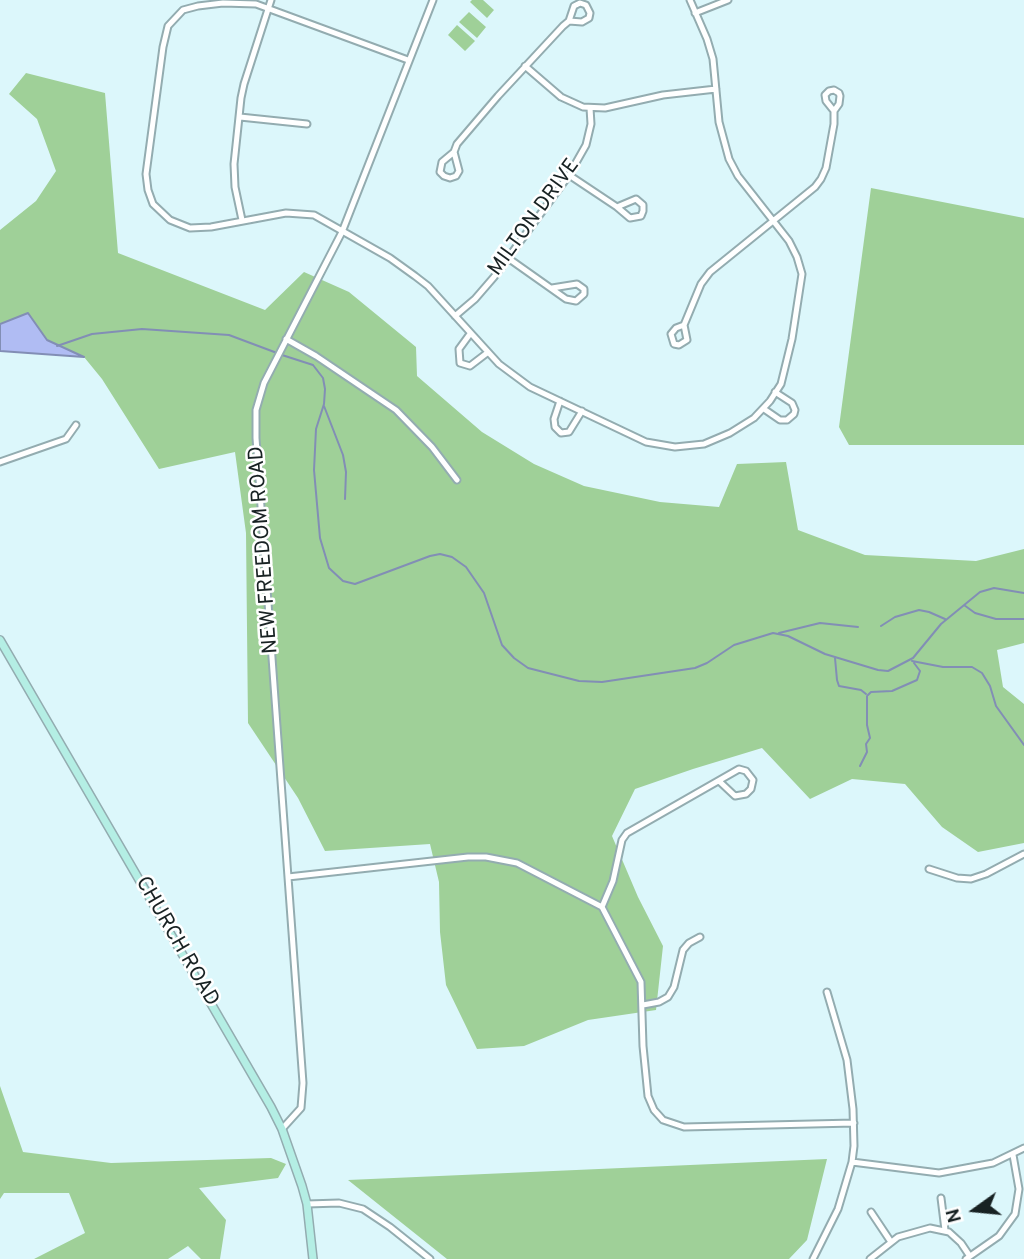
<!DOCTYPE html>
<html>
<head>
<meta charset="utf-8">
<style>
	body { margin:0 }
	#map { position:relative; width:1024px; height:1259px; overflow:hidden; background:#dcf7fb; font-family:Overpass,sans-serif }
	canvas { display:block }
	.north { position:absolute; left:940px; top:1175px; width:70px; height:70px; -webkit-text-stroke:5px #fff; paint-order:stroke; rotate:255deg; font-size:19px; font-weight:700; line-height:28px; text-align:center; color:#182223 }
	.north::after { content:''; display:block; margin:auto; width:24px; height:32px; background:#182223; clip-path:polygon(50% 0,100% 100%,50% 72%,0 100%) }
</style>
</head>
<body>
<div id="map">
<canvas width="1024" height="1259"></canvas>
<div class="north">N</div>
</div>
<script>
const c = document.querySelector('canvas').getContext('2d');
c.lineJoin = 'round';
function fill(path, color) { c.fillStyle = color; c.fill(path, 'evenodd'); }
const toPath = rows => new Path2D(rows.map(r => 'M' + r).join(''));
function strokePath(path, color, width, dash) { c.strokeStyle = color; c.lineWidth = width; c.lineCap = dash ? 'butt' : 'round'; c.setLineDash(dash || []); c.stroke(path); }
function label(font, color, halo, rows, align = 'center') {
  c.font = font + ' Overpass,sans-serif'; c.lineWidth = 5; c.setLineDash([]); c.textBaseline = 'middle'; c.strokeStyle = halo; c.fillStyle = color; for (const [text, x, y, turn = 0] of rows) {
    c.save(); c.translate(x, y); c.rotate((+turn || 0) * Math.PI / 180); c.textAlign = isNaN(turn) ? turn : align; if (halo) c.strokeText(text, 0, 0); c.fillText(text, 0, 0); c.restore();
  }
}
const green = toPath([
	[472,0,483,0,494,10,487,18,470,2],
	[469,12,486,27,477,38,459,22],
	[457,25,475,41,465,51,448,35],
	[26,73,105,93,118,253,265,310,304,272,349,292,416,347,417,376,482,432,534,464,584,486,660,502,719,507,737,464,786,462,798,530,865,555,976,561,1024,549,1024,643,997,650,1003,687,1024,704,1024,843,978,852,942,827,905,784,852,779,810,799,762,748,693,769,635,789,612,836,638,897,663,946,656,1010,588,1020,524,1046,477,1049,446,985,440,932,439,882,430,844,325,851,298,798,248,723,246,533,235,452,159,469,102,379,84,357,47,340,28,313,0,324,0,230,36,201,56,171,37,119,9,94],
	[871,188,1024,218,1024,445,849,445,839,427],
	[0,1086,23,1152,111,1163,271,1158,286,1164,278,1178,199,1188,226,1220,220,1259,201,1259,188,1246,168,1259,34,1259,85,1233,69,1193,4,1193,0,1199],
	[827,1159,807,1240,789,1259,447,1259,348,1180]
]);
const water = toPath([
	[28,313,47,340,84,357,0,351,0,324,28,313]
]);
const stream = toPath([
	[57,346,92,334,142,329,229,335,277,353],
	[282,355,313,365,323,378,325,389,324,404,316,429,314,470,320,538,329,568,343,581,355,584,430,556,440,554,452,557,466,567,484,593,502,645,514,658,528,668,579,681,602,682,695,668,707,663,734,645,773,633,788,636,825,654,878,670,888,671,913,658,941,624,980,592,994,588,1024,593],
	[324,406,343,455,346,472,345,499],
	[964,605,975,613,996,619,1024,619],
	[881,626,895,617,919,610,929,612,945,619],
	[779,633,820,623,858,627],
	[835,658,837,680,839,686,861,690,866,694],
	[912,661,943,667,972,667,982,673,990,686,996,706,1024,745],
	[868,695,871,692,892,691,917,680,920,671,914,663],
	[860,766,867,752,866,744,870,738,867,725,867,696]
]);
const minor = toPath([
	[695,13,728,0],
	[408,60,256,4,223,3,198,6,183,10,168,26,163,47,146,174,148,190,153,204,170,220,190,228,211,227,286,213,314,215,390,258,415,276,428,286,499,364,530,387,646,442,675,447,704,444,730,433,754,418,770,401,781,384,792,339,802,274,797,257,789,241,738,176,729,159,719,122,713,59,707,39,690,0],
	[525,66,561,97,583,107,605,108,663,95,716,89],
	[240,117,307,124],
	[454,152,459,171,456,176,450,178,444,176,440,172,442,162,454,152,457,144,498,96,563,26,569,21,582,22,589,18,590,13,586,5,580,3,574,6,569,21],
	[569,175,617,207,636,199,643,205,643,211,641,216,630,218,617,207],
	[242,220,235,187,234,164,241,98,244,84,271,0],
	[508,258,566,299,576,301,584,294,584,289,577,284,552,288],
	[455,316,475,299,494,277,569,175,586,145,591,124,590,108],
	[684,325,687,340,679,345,674,344,671,334,676,328,684,325,701,284,710,272,815,187,821,179,826,168,834,124,834,111,826,101,825,95,829,91,834,90,839,93,840,96,839,104,834,111],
	[470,334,459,349,460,363,470,366,487,353],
	[286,339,316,356,396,410,432,447,457,480],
	[560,401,554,419,555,427,561,433,569,432,582,411],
	[764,409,780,420,787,420,794,414,795,410,792,403,775,392],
	[0,462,66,439,76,425],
	[929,869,957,878,971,879,986,874,1024,854],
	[288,877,468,857,486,857,517,863,602,907,641,982,643,1046,648,1096,654,1110,663,1120,684,1127,854,1123],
	[602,907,613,881,622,840,627,833,739,769,746,771,753,780,751,789,746,794,735,796,719,781],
	[643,1005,659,1002,668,997,674,987,683,950,689,943,700,937],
	[282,1129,301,1108,303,1083,256,438,256,410,264,383,342,232,433,0],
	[852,1162,939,1173,993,1163,1024,1148],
	[941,1198,945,1230],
	[307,1204,339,1203,363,1209,390,1227,430,1259],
	[871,1212,891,1242],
	[813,1259,838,1209,852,1162,854,1146,853,1109,847,1060,827,992],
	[870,1259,898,1237,930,1228,949,1232,961,1243,969,1255],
	[966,1259,999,1236,1015,1214,1019,1189,1013,1155]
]);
const secondary = toPath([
	[0,640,271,1107,282,1129,302,1186,307,1204,313,1259]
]);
const streetNames = [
	["MILTON DRIVE",535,218,-54],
	["NEW FREEDOM ROAD",265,550,-94],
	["CHURCH ROAD",176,942,60]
];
fill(green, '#9fd098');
fill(water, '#b0bcf3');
strokePath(water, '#828eb5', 2);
strokePath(stream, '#828eb5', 2);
strokePath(minor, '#93acb0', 9);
strokePath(secondary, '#93acb0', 10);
strokePath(minor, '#fff', 5);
strokePath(secondary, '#b4eee4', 7);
label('21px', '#182223', '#fff', streetNames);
</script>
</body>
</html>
